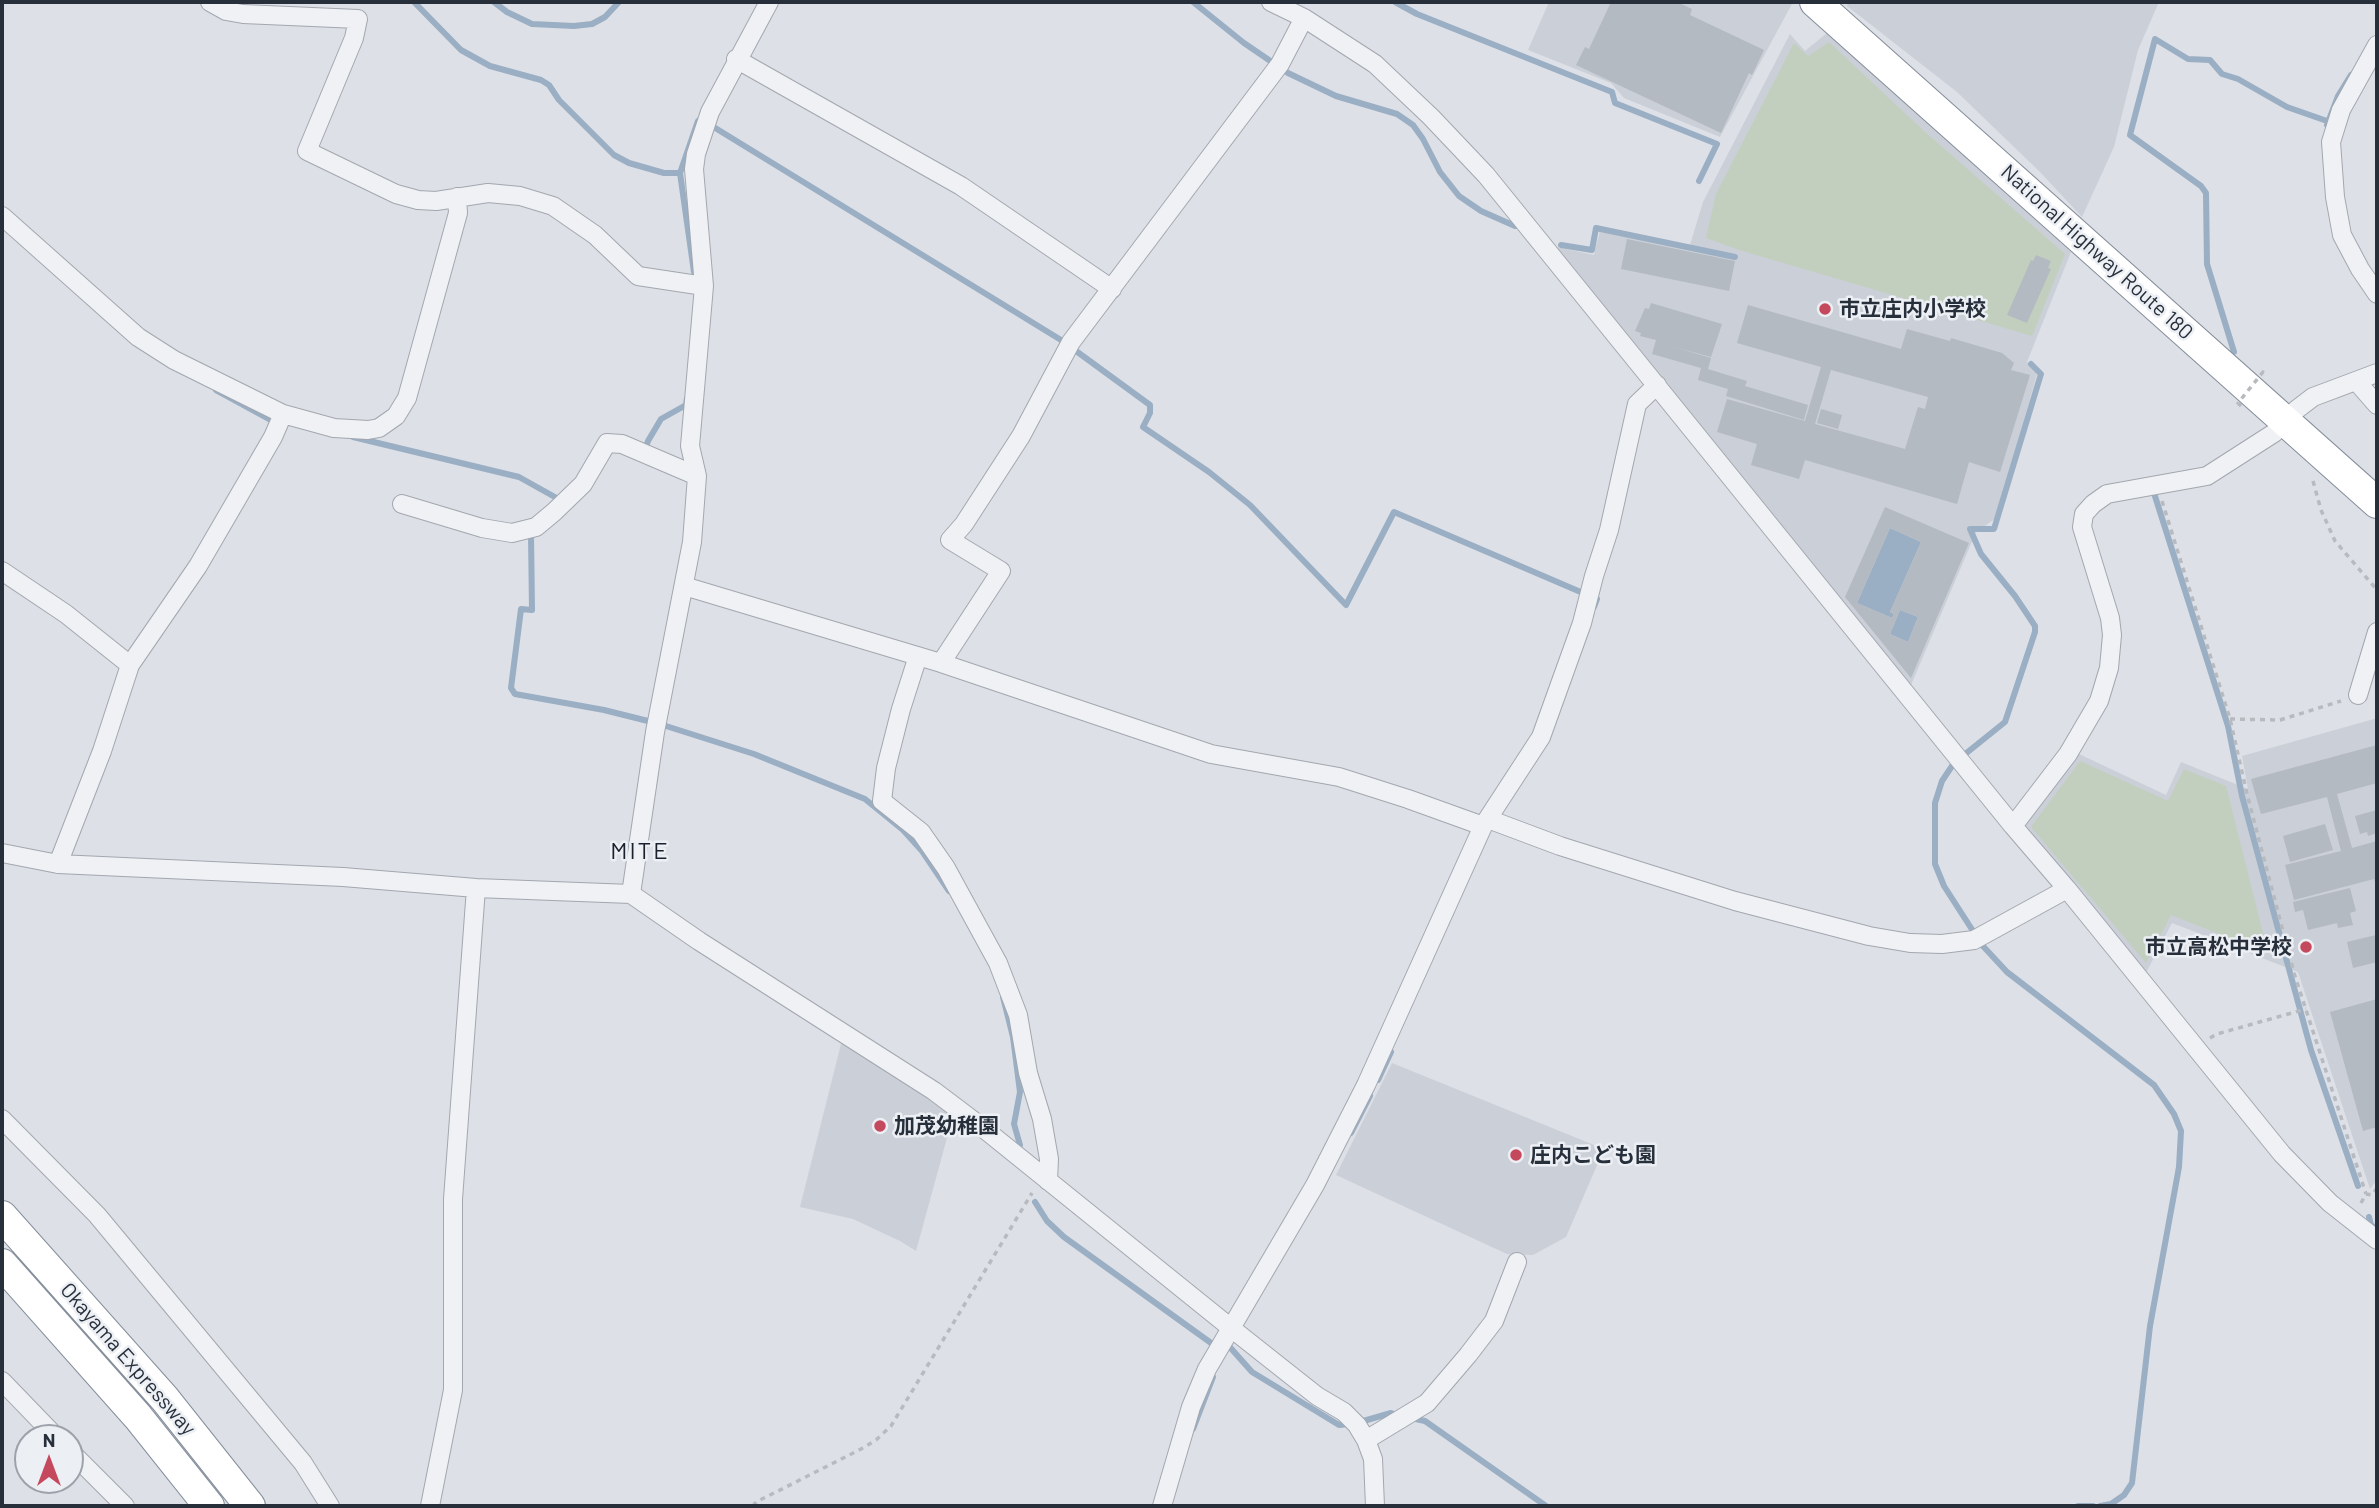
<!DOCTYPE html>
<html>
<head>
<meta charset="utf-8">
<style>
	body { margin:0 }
	#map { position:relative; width:2379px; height:1508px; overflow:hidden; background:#dde0e6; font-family:Barlow,sans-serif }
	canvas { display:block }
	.frame { position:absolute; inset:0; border:4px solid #272f3b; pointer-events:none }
	.north { position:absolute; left:14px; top:1424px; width:70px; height:70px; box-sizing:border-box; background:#eceff4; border:2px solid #9da2aa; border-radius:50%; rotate:0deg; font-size:19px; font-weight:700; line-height:28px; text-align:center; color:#272f3b }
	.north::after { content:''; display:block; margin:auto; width:24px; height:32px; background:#c4495c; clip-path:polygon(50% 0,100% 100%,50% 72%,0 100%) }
</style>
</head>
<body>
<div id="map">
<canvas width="2379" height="1508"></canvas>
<div class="frame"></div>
<div class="north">N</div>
</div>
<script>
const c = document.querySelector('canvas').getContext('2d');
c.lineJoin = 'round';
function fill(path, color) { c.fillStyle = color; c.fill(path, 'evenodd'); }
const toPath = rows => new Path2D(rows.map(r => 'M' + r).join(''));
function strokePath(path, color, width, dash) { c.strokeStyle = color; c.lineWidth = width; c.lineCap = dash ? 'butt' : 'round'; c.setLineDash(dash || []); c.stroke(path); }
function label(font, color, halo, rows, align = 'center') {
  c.font = font + ' Barlow,"Noto Sans JP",sans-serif'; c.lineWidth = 5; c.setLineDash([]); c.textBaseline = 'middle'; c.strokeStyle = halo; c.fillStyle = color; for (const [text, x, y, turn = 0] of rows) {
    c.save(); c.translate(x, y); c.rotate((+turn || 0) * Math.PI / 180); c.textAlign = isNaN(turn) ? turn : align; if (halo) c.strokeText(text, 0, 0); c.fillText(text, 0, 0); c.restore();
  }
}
const built = toPath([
	[1549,2,1793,2,1720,137,1624,98,1611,83,1528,50],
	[1848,2,2159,2,2138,50,2114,147,2082,217,2040,172,1957,92,1847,6],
	[1827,33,2071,252,2027,362,2037,374,1996,518,1976,532,1911,685,1552,246,1594,255,1601,227,1681,246,1690,245,1703,202,1790,34,1805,51],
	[2374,719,2377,719,2377,1180,2370,1189,2298,972,2172,923,2146,973,2024,823,2079,754,2166,795,2181,762,2248,789,2242,756],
	[842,1040,953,1116,916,1251,900,1241,853,1219,800,1207],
	[1392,1063,1604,1149,1566,1237,1533,1255,1507,1254,1336,1175]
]);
const green = toPath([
	[1829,42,1925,132,2065,254,2032,336,1739,250,1706,238,1716,194,1794,43,1808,56],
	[2080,761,2168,801,2184,769,2226,786,2268,953,2171,915,2146,963,2031,827]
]);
const water = toPath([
	[1890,528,1921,542,1890,612,1894,614,1892,618,1857,603],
	[1900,610,1918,617,1908,642,1890,634]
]);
const stream = toPath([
	[414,2,461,50,490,66,541,80,549,85,559,100,614,155,629,163,664,173,680,173,698,121,712,126,1061,340,1150,405,1150,413,1143,427,1209,472,1250,505,1346,605,1394,512,1597,599,1594,607],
	[494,2,507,12,532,24,574,26,592,24,605,17,619,2],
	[1193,2,1244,43,1288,73,1336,96,1397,114,1413,125,1423,139,1440,172,1459,196,1481,211,1515,226],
	[1395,2,1417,14,1612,92,1615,103,1717,144,1699,181],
	[2327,125,2338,96,2351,75],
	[680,173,694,272],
	[1561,245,1592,250,1596,228,1735,257],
	[2234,352,2207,264,2206,193,2201,186,2130,135,2155,39,2188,59,2210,60,2222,74,2238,79,2287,107,2327,121],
	[2031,364,2041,374,1994,529,1970,529,1981,554,2015,596,2035,626,2035,632,2005,722,1954,763,1942,781,1935,803,1935,864,1944,886,1982,945,2007,972,2154,1085,2174,1114,2181,1131,2179,1167,2150,1326,2132,1483,2124,1495,2111,1504,2100,1506],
	[216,390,271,420,278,421],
	[353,437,519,477,562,501],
	[644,452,648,441,661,419,686,405,687,398],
	[2154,493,2228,726,2242,796,2311,1050,2358,1186],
	[535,533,531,535,532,610,521,609,511,688,515,694,604,710,648,721],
	[666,726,754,754,865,799,903,830,922,851,949,891],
	[1003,997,1013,1037,1020,1092,1014,1124,1020,1145],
	[1378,1080,1391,1052],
	[1351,1133,1370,1096],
	[1035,1202,1047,1221,1064,1237,1218,1348],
	[2369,1217,2371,1225,2377,1229],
	[1228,1345,1252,1372,1339,1425,1349,1424],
	[1411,1418,1425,1421,1546,1506],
	[1360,1422,1391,1413,1400,1416],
	[1193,1429,1213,1377],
	[2078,1506,2093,1506]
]);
const building = toPath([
	[1611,2,1677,2,1692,9,1690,15,1764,50,1752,75,1749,73,1721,133,1576,65,1585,47,1589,49],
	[1627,239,1735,261,1729,291,1621,269],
	[2036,255,2051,261,2048,268,2051,269,2027,323,2007,315,2031,260,2033,261],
	[1651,303,1722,324,1711,357,1674,347,1711,358,1708,369,1747,381,1745,386,1808,405,1804,420,1726,396,1728,389,1698,380,1701,368,1652,354,1656,340,1640,336,1641,333,1635,331,1645,308,1649,309],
	[1748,305,1901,349,1907,329,1950,341,1951,338,2002,353,2014,363,2011,370,2030,375,2000,472,1969,462,1957,504,1805,460,1799,479,1751,465,1757,444,1717,432,1727,399,1805,421,1821,367,1737,343],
	[1831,370,1928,397,1925,409,1918,407,1905,449,1815,424],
	[1821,409,1842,415,1838,429,1817,423],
	[1885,507,1969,543,1911,678,1845,597],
	[1890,528,1921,542,1890,612,1894,614,1892,618,1857,603],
	[1900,610,1918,617,1908,642,1890,634],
	[2377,745,2377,783,2337,794,2352,848,2377,841,2377,888,2374,879,2294,900,2285,865,2341,851,2327,797,2261,814,2251,779],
	[2377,810,2377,833,2368,836,2367,832,2360,834,2355,816],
	[2325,824,2333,850,2290,862,2283,836],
	[2350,888,2356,911,2350,913,2353,925,2338,928,2337,923,2308,930,2303,910,2295,912,2293,902],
	[2376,935,2377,962,2353,968,2347,942],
	[2377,999,2377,1127,2363,1131,2330,1012]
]);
const path = toPath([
	[2313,481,2321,510,2335,541,2377,590],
	[2162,501,2230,719,2247,794,2294,973,2366,1194],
	[2230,719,2280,720,2341,701],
	[2210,1038,2217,1034,2306,1009],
	[2361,1203,2366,1194,2372,1195,2377,1188],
	[753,1506,756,1502,786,1487,861,1449,876,1440,891,1426,1032,1193]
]);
const street = toPath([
	[210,2,226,11,243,14,358,19,354,38,307,151,396,194,418,200,436,201,488,193,520,196,553,206,595,235,638,276,704,286],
	[1271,2,1304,18,1375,64,1431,117,1486,175,2013,826,2067,889,2282,1154,2330,1203,2377,1240],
	[2377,45,2341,110,2331,142,2335,197,2342,235,2360,269,2377,294],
	[736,59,961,186,1112,289],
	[2,216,138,337,174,360,283,414,334,428,368,430,379,428,396,416,407,398,458,213,457,197],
	[2357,382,2377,405],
	[402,504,482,528,512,533,536,527,554,512,583,484,607,443,622,444,697,476],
	[2,571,66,614,130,665],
	[684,586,941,663,1211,754,1339,777,1408,799,1483,826],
	[918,656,901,709,886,768,882,801,921,832,946,868,998,963,1018,1015,1028,1073,1042,1119,1049,1159,1048,1181],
	[941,663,1001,571,950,540,964,524,1021,436,1071,342,1280,64,1304,18],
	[2358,695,2377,632],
	[1488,819,1560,846,1735,901,1869,936,1910,943,1942,944,1974,940,2067,889],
	[2013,826,2068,754,2099,701,2109,668,2112,635,2110,618,2082,527,2084,514,2093,504,2107,494,2207,476,2274,433,2296,410,2313,397,2377,373],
	[2,853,58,864,343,877,476,888,631,894,699,941,934,1091,983,1128,1231,1328,1317,1396,1344,1412,1357,1425,1366,1440,1373,1459,1375,1506],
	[58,864,102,751,130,665,198,566,273,437,283,414],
	[631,894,655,732,692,542,697,476,690,446,704,286,694,169,696,154,710,112,769,2],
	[2,1119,97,1215,303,1463,330,1506],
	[2,1381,57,1438],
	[1366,1440,1427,1403,1468,1355,1494,1321,1517,1262],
	[70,1451,125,1506],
	[430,1506,453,1390,453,1199,476,888],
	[1162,1506,1191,1407,1207,1369,1315,1185,1366,1085,1483,826,1541,737,1582,623,1594,576,1609,530,1637,404,1657,385]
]);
const highway = toPath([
	[1815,2,2377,503],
	[2,1216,165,1399,250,1506],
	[2,1264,138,1417,209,1506]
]);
const pathBridge = toPath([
	[2241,406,2238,403,2263,372,2267,375]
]);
const markers = [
	[1825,309,7,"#c4495c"],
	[2306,947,7,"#c4495c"],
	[880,1126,7,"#c4495c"],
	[1516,1155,7,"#c4495c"]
];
const streetNames = [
	["National Highway Route 180",2097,252,42],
	["Okayama Expressway",128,1359,49]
];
const poiNames = [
	["市立庄内小学校",1839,309],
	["市立高松中学校",2292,947,"right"],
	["加茂幼稚園",894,1126],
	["庄内こども園",1530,1155]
];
const quarterNames = [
	["MITE",640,851]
];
fill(built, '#cbcfd7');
fill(green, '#c3cfbe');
fill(water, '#9aaec4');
strokePath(stream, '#9aaec4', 6);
fill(building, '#b4bac2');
strokePath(street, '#a3a7af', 20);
strokePath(highway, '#858e9b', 32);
strokePath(path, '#b7bbc0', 3.5, [5, 5]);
strokePath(street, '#eff1f4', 18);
strokePath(highway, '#fff', 30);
strokePath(pathBridge, '#b7bbc0', 3.5, [5, 5]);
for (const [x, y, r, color] of markers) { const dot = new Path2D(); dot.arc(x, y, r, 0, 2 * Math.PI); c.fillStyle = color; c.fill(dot); strokePath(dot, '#eceff4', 2.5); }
label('21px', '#272f3b', '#eceff4', streetNames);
label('bold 21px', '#272f3b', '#eceff4', poiNames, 'left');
c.letterSpacing = '2px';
label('24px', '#1a202c', '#eceff4', quarterNames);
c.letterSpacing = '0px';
</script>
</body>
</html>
